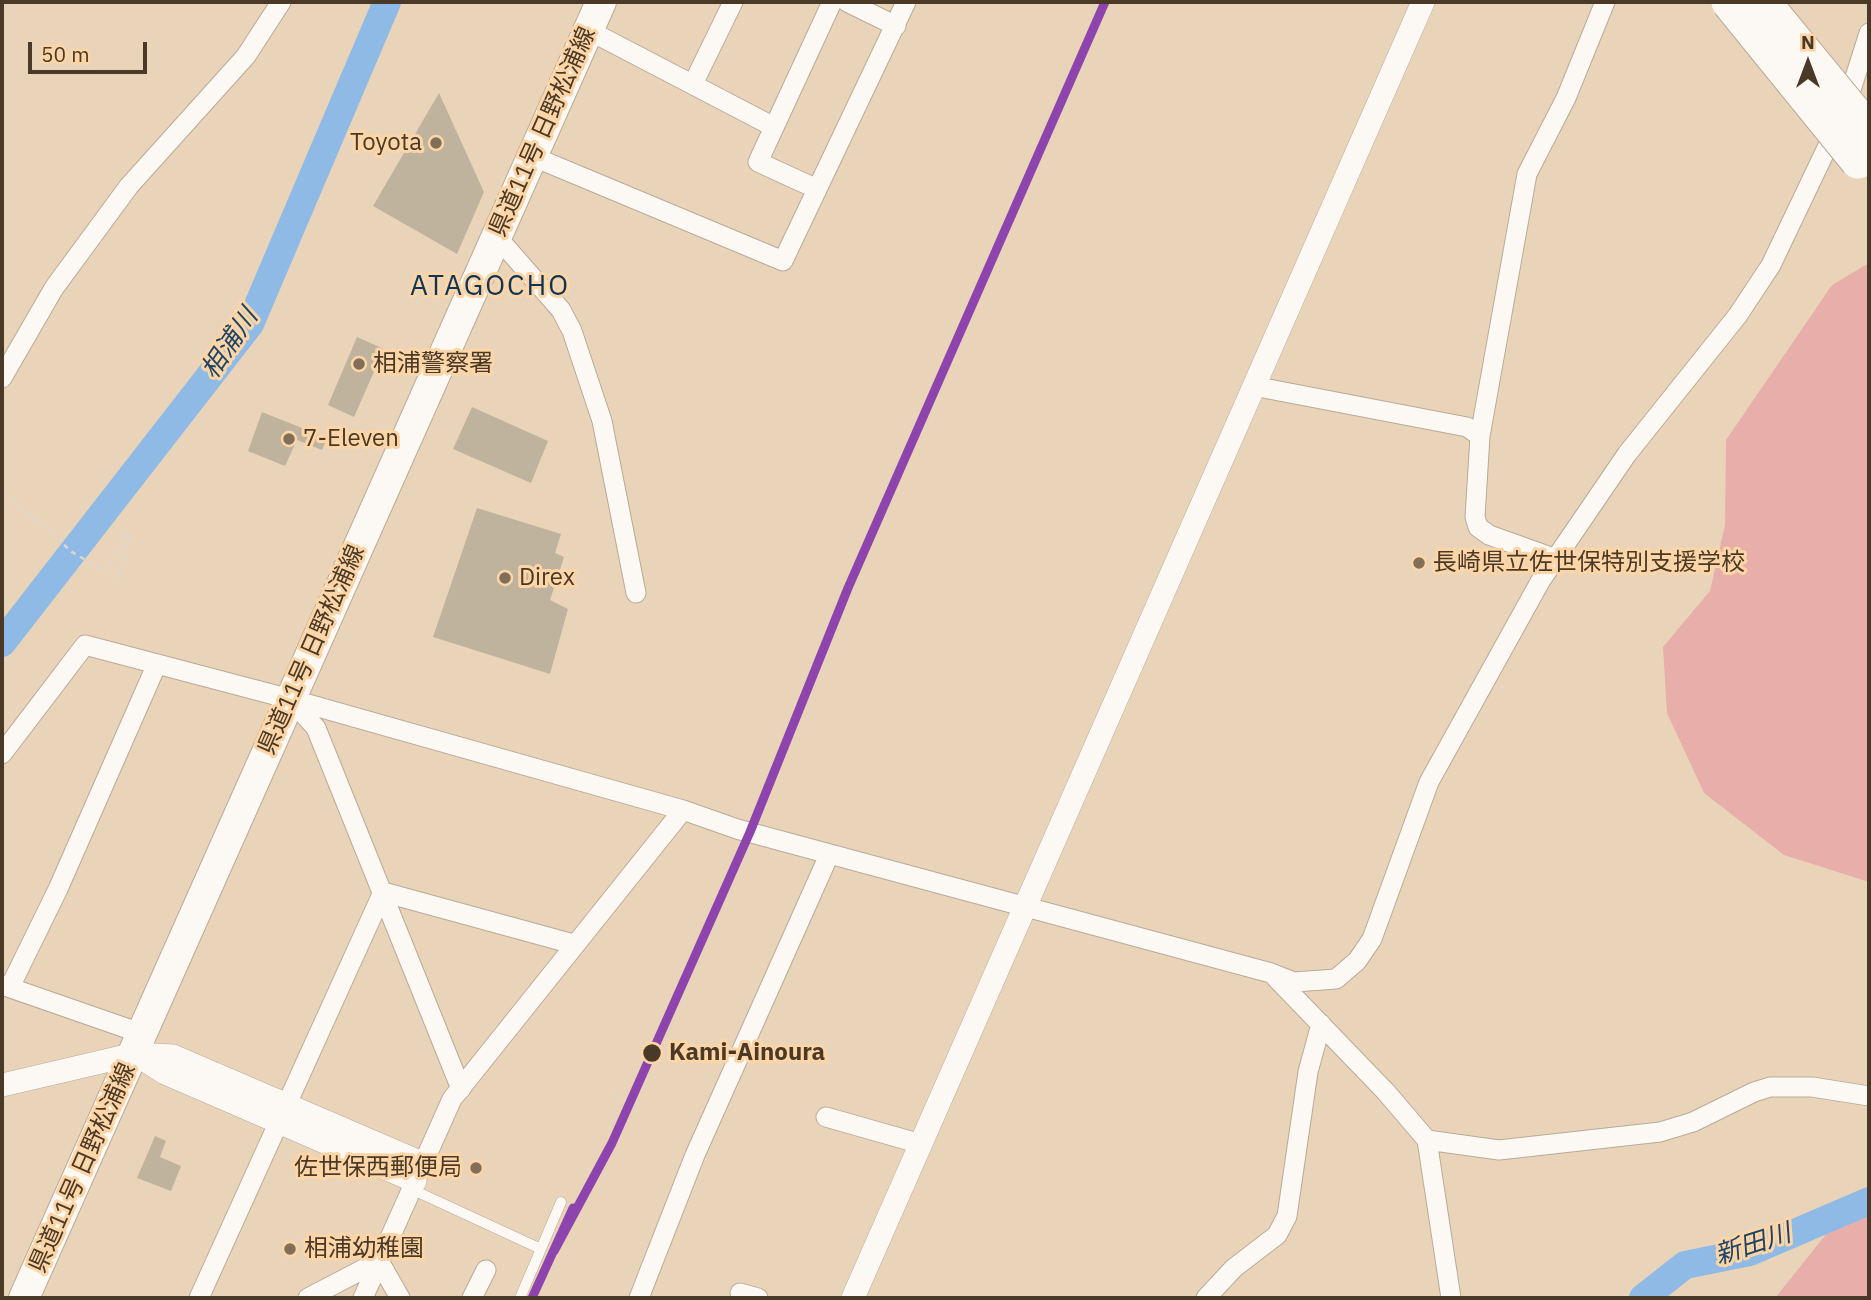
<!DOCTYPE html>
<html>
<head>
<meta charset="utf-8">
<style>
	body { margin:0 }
	#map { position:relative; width:1871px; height:1300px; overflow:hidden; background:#e9d4ba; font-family:"IBM Plex Sans",sans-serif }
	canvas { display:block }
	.frame { position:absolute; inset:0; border:4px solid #493926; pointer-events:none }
	.north { position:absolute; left:1773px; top:28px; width:70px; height:70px; -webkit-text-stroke:5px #fdd5a6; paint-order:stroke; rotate:0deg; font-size:19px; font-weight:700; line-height:28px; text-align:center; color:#493926 }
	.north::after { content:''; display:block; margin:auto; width:24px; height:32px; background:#493926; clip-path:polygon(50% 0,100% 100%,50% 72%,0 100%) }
	.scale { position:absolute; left:28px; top:42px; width:119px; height:32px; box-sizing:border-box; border:4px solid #493926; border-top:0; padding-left:9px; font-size:21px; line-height:24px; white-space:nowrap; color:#493926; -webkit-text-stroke:5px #fdd5a6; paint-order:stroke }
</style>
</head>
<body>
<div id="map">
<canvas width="1871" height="1300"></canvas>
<div class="frame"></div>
<div class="north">N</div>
<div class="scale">50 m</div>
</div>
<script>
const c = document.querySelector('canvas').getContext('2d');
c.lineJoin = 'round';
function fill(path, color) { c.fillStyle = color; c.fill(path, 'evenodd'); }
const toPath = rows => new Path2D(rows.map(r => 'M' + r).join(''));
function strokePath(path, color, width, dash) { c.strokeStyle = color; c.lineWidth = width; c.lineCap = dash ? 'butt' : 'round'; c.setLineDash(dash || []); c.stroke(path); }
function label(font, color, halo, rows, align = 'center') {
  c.font = font + ' "IBM Plex Sans","Noto Sans JP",sans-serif'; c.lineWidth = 6; c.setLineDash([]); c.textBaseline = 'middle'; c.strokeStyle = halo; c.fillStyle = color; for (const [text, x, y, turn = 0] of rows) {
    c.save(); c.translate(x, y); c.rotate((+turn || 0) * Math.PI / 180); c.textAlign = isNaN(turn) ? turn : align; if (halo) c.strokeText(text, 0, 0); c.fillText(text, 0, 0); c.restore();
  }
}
const green = toPath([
	[1869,263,1869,882,1784,855,1704,793,1667,713,1663,647,1710,591,1725,525,1726,440,1832,285],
	[1869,1203,1869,1298,1775,1298,1831,1228]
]);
const river = toPath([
	[2,643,250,324,387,2],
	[1643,1298,1685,1265,1750,1252,1869,1201]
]);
const building = toPath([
	[439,93,484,192,457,254,373,206],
	[357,337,384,349,354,417,328,405],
	[472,407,548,441,531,483,453,449],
	[262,412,327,438,322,450,297,440,285,466,248,451],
	[477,508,561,534,555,553,564,557,550,600,568,609,550,674,433,637],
	[155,1136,166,1141,160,1157,181,1166,171,1191,137,1178]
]);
const path = toPath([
	[2,495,16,502,72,552,106,572,126,533,130,536,117,579],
	[614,1094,635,1106,636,1103]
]);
const service = toPath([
	[411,1189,541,1249],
	[520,1298,561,1202]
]);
const minor = toPath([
	[847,2,896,26],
	[588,30,774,127],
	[693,84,733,2],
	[534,157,783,261,906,2],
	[817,189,758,162,832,2],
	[497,237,561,310,572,331,602,421,636,593],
	[2,378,54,288,129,186,246,56,281,2],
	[1253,386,1467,427,1480,436],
	[1556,559,1489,535,1478,527,1475,517,1480,436,1527,174,1566,98,1605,2],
	[290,699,316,728,461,1089],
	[2,754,85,645,290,699,683,810,737,829,1271,973,1294,982,1336,979,1357,961,1372,939,1429,782,1541,580,1627,454,1738,315,1771,265,1844,112,1869,33],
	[383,892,573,944],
	[1276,978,1386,1092,1427,1140,1451,1298],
	[2,985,143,1034],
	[10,987,58,889,156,666],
	[826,1117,921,1144],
	[1427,1140,1499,1150,1660,1132,1693,1122,1754,1092,1770,1087,1812,1087,1869,1096],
	[379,1261,400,1298],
	[740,1293,758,1298],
	[199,1298,383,892],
	[308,1298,379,1261],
	[363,1298,452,1099,683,810],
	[472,1298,486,1270],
	[639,1298,695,1155,829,855],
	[1206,1298,1234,1268,1277,1235,1287,1216,1308,1072,1321,1024]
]);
const tertiary = toPath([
	[137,1055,165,1073,415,1181],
	[2,1085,135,1054,173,1056,422,1163],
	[853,1298,1423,2]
]);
const primary = toPath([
	[24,1298,601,2]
]);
const motorwayBridge = toPath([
	[1729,2,1858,161],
	[1763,2,1869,131]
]);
const rail1 = toPath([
	[554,1251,612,1143,750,832,848,588,1105,2],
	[532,1298,573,1208]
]);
const markers = [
	[436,143,7,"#816f5a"],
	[359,364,7,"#816f5a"],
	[289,439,7,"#816f5a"],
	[1419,563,7,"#816f5a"],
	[505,578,7,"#816f5a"],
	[652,1053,10,"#493926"],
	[476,1168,7,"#816f5a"],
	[290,1249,7,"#816f5a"]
];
const streetNames = [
	["県道11号 日野松浦線",543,132,-66],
	["県道11号 日野松浦線",312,650,-66],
	["県道11号 日野松浦線",83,1168,-66]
];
const poiNames = [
	["Toyota",422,143,"right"],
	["相浦警察署",373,364],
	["7-Eleven",303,439],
	["長崎県立佐世保特別支援学校",1433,563],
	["Direx",519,578],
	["佐世保西郵便局",462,1168,"right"],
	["相浦幼稚園",304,1249]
];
const stopNames = [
	["Kami-Ainoura",669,1053]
];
const waterNames = [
	["相浦川",230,344,-56],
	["新田川",1753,1245,-18]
];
const quarterNames = [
	["ATAGOCHO",490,287]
];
fill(green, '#e8afaa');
strokePath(river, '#8fbae5', 28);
fill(building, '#c0b39d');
strokePath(service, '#baaa96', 11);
strokePath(minor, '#baaa96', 21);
strokePath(tertiary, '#baaa96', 24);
strokePath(primary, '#baaa96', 32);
strokePath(path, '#ded7ce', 2.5, [5, 5]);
strokePath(service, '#fcf9f5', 10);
strokePath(minor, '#fcf9f5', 19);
strokePath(tertiary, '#fcf9f5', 23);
strokePath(primary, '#fcf9f5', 30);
strokePath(motorwayBridge, '#baaa96', 37, []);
strokePath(motorwayBridge, '#fcf9f5', 35);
strokePath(rail1, '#8e44ad', 9);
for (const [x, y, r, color] of markers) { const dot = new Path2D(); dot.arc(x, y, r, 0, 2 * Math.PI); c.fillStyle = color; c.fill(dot); strokePath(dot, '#fdd5a6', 2.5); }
label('24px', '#493926', '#fdd5a6', streetNames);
label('24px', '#493926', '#fdd5a6', poiNames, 'left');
label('bold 24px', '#493926', '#fdd5a6', stopNames, 'left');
label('italic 26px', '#1e4367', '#fdd5a6', waterNames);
c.letterSpacing = '2px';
label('28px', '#0b345a', '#fdd5a6', quarterNames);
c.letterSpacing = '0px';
</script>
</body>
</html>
